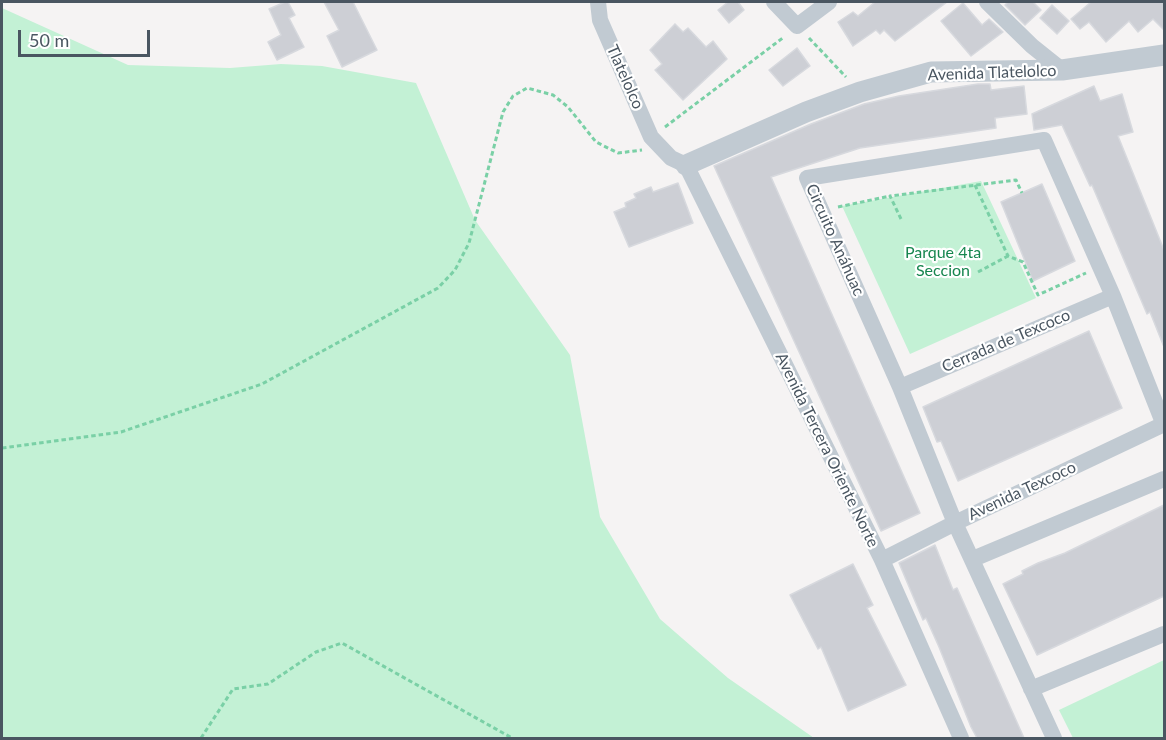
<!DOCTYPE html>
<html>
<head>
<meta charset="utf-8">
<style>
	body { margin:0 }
	#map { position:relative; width:1166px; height:740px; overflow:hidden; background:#f5f3f3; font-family:Lato,sans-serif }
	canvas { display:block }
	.frame { position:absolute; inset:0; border:3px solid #4a5661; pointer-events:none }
	.scale { position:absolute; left:18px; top:30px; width:132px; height:27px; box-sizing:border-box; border:3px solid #4a5661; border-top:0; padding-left:8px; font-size:18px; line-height:21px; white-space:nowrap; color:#4a5661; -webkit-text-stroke:4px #fff; paint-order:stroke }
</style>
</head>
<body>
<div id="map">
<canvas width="1166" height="740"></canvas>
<div class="frame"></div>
<div class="scale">50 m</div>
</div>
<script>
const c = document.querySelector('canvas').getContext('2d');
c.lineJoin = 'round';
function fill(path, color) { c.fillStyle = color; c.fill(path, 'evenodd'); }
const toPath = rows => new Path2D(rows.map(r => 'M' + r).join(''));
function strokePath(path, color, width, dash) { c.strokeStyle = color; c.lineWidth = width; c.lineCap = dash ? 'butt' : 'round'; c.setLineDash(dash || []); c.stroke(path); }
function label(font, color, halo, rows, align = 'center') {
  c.font = font + ' Lato,sans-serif'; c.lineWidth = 4.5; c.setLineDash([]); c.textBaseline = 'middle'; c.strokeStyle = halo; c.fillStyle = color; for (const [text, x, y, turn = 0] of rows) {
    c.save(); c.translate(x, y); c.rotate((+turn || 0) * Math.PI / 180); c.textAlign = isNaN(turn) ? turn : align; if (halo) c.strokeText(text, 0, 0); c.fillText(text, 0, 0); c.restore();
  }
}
const green = toPath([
	[2,8,128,65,230,68,281,64,322,66,416,83,475,220,570,355,600,517,660,619,728,678,814,738,2,738],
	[981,181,1036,298,910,354,842,206],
	[1164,660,1164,738,1073,738,1059,710]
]);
const building = toPath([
	[285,2,288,2,295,15,289,18,304,47,277,60,268,42,281,35,269,9,285,2],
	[324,2,353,2,377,50,342,67,327,36,339,30,324,2],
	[728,2,738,2,744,10,729,23,718,10,728,2],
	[875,2,947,2,895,41,884,30,880,34,876,30,853,46,838,22,853,12,858,16,875,2],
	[1008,2,1033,2,1041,10,1025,25,1005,5,1008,2],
	[1091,2,1164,2,1164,30,1153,19,1138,32,1129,21,1106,42,1089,22,1080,29,1071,19,1091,2],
	[963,3,982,25,989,19,1003,32,971,56,941,21,963,3],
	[1052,5,1069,21,1057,34,1040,18,1052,5],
	[675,24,683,32,688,28,706,47,713,41,727,59,683,100,655,70,662,64,650,50,675,24],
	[797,48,810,66,783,86,769,70,797,48],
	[978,84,990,84,991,90,1024,86,1027,114,995,118,996,128,860,148,771,177,920,513,881,531,714,166,811,124,864,104,899,96,978,84],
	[1094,86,1100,101,1122,94,1133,132,1118,136,1164,250,1164,347,1150,312,1147,314,1092,185,1090,186,1062,125,1034,130,1032,114,1094,86],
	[678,183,693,223,629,247,614,212,626,207,625,203,636,198,634,194,651,187,653,192,678,183],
	[1042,184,1075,261,1033,281,1001,202,1042,184],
	[1089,331,1122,408,958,481,941,441,937,442,923,407,1089,331],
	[1164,505,1164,596,1037,655,1003,584,1023,574,1022,571,1038,563,1065,553,1164,505],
	[935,545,953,590,957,588,1024,738,977,738,971,727,939,647,926,618,923,620,899,563,935,545],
	[853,564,873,605,867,608,906,685,848,711,821,647,818,649,790,595,853,564]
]);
const path = toPath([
	[809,38,846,77],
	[665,127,784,37],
	[975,185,1008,256,1023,262,1038,295,1086,273],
	[838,207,890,196],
	[901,219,890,196,1016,180,1022,193],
	[978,272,1008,256],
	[2,448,121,432,262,384,438,288,455,270,469,243,503,112,513,96,527,88,553,95,568,107,596,142,618,153,642,150],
	[201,738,233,689,268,684,316,652,342,643,512,738]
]);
const minor = toPath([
	[598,2,600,20,651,137,671,158,686,165,882,560,961,738],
	[774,2,797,26,829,2],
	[987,2,1032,46,1062,70],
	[900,387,1113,296],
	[973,559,1164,479],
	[882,560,955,523,1164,424],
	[1031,689,1164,634],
	[1054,738,955,523,900,387,807,178,1044,140,1113,296,1164,425]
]);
const tertiary = toPath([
	[686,165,806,112,860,92,931,72,1062,70,1164,55]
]);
const streetNames = [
	["Avenida Tlatelolco",992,73,-2],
	["Tlatelolco",625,77,66],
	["Circuito Anáhuac",835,240,66],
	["Cerrada de Texcoco",1006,341,-23],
	["Avenida Tercera Oriente Norte",827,450,64],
	["Avenida Texcoco",1022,491,-25]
];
const parkNames = [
	["Parque 4ta",943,253],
	["Seccion",943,271]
];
fill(green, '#c3f1d5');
fill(building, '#cdcfd5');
strokePath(building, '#d7d9de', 1.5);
strokePath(path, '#7ad0a6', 3, [4.5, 3]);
strokePath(minor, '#c1cad2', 16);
strokePath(tertiary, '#c1cad2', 21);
label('16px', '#4a5661', '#fff', streetNames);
label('16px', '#17864f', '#fff', parkNames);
</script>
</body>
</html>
